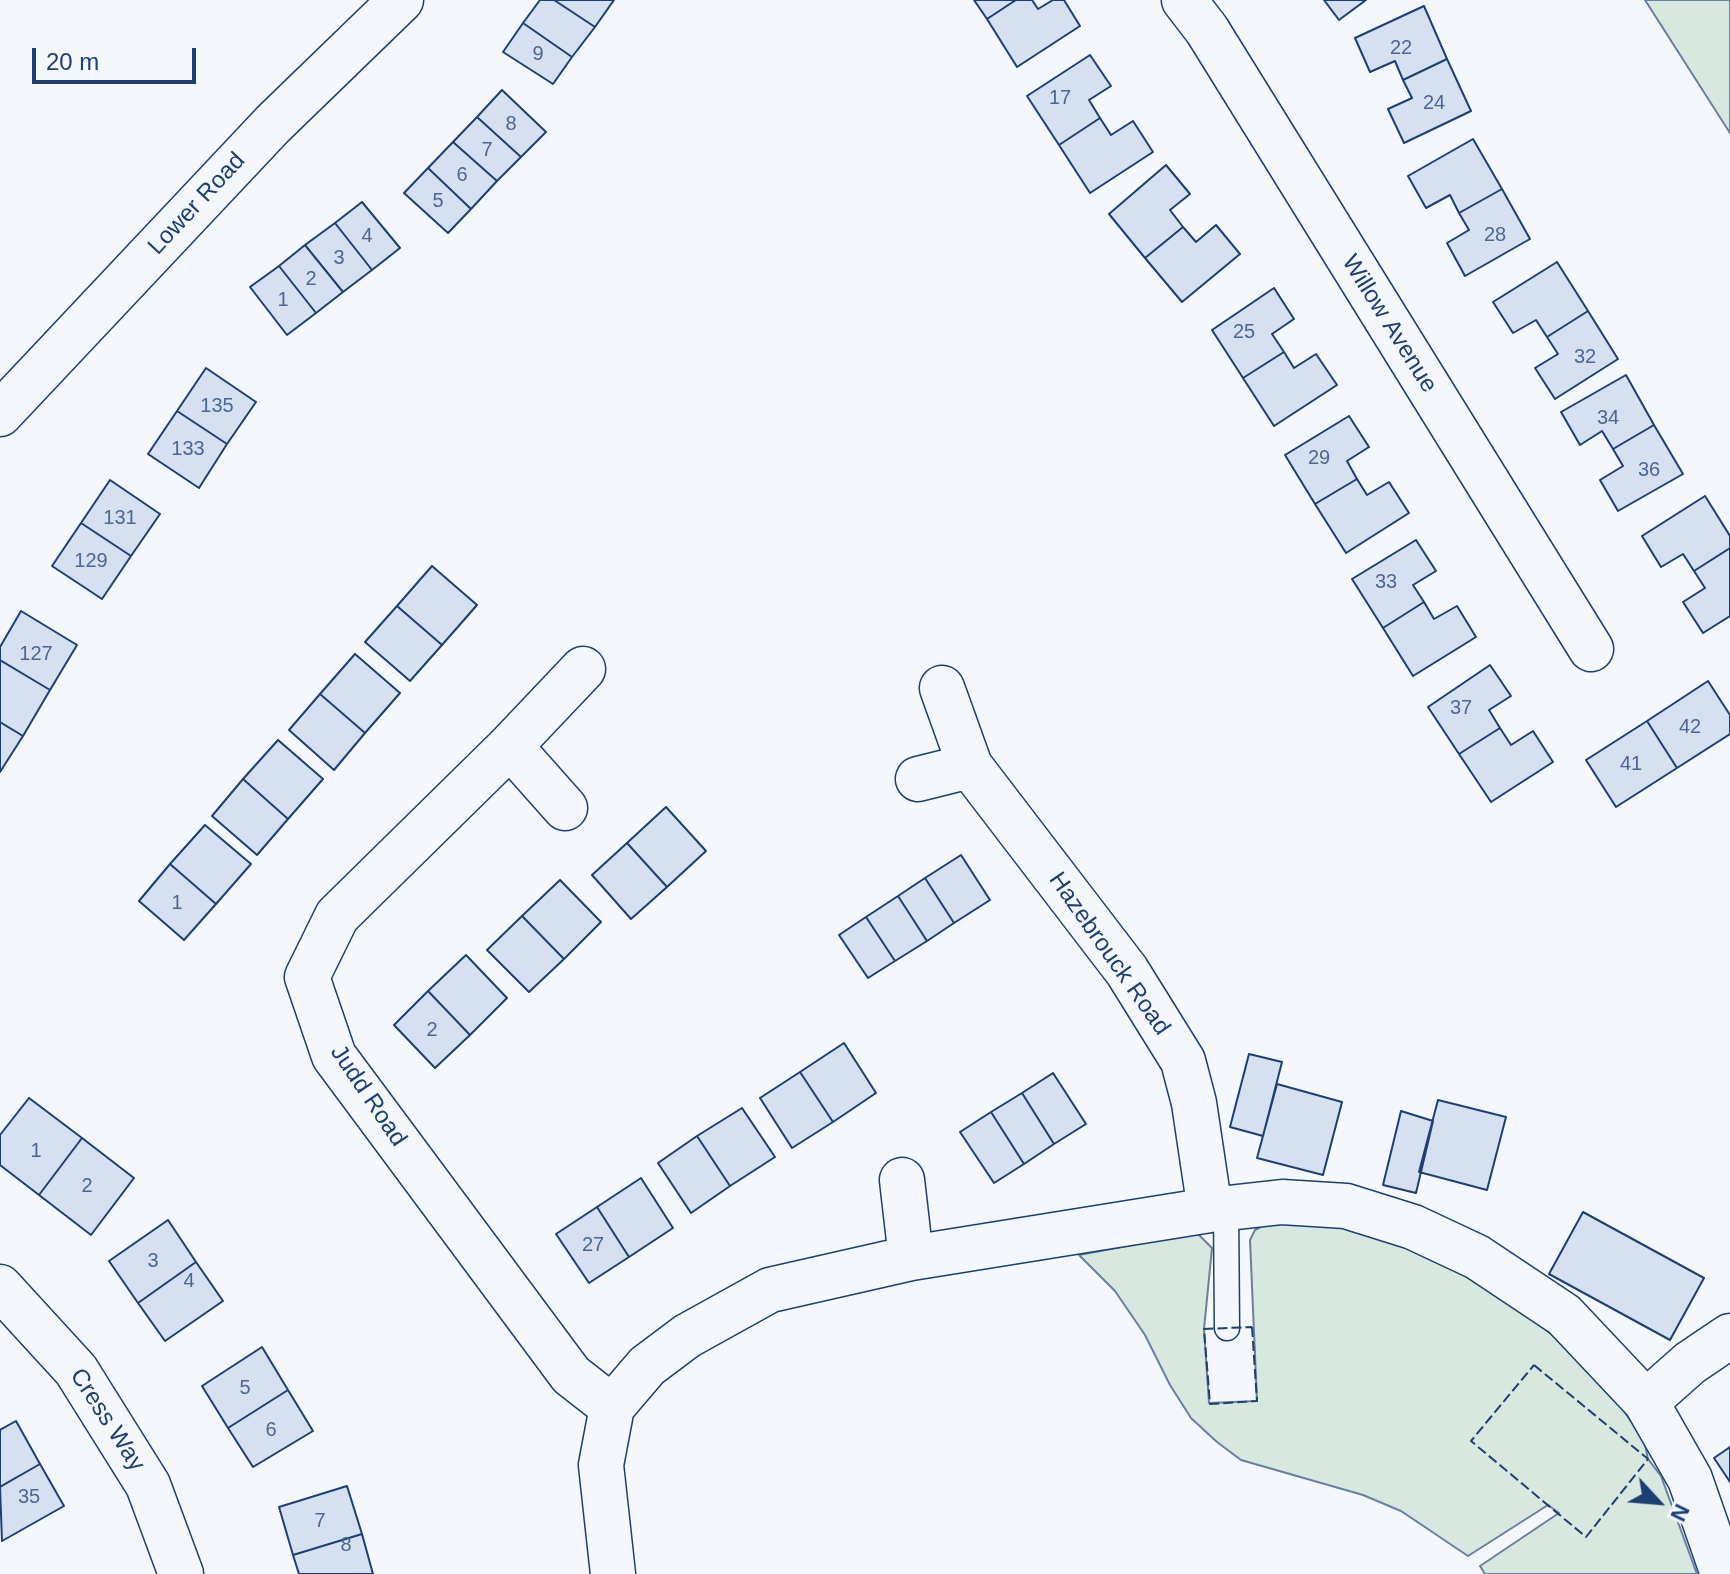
<!DOCTYPE html>
<html>
<head>
<meta charset="utf-8">
<style>
	body { margin:0 }
	#map { position:relative; width:1730px; height:1574px; overflow:hidden; background:#f4f7fb; font-family:Helvetica,sans-serif }
	canvas { display:block }
	.north { position:absolute; left:1618px; top:1462px; width:80px; height:80px; -webkit-text-stroke:6px #f4f7fb; paint-order:stroke; rotate:116deg; font-size:22px; font-weight:700; line-height:32px; text-align:center; color:#1d3f73 }
	.north::after { content:''; display:block; margin:auto; width:28px; height:36px; background:#1d3f73; clip-path:polygon(50% 0,100% 100%,50% 72%,0 100%) }
	.scale { position:absolute; left:32px; top:48px; width:164px; height:36px; box-sizing:border-box; border:4px solid #1d3f73; border-top:0; padding-left:10px; font-size:24px; line-height:28px; white-space:nowrap; color:#1d3f73; -webkit-text-stroke:6px #f4f7fb; paint-order:stroke }
</style>
</head>
<body>
<div id="map">
<canvas width="1730" height="1574"></canvas>
<div class="north">N</div>
<div class="scale">20 m</div>
</div>
<script>
const c = document.querySelector('canvas').getContext('2d');
c.lineJoin = 'round';
function fill(path, color) { c.fillStyle = color; c.fill(path, 'evenodd'); }
const toPath = rows => new Path2D(rows.map(r => 'M' + r).join(''));
function strokePath(path, color, width, dash) { c.strokeStyle = color; c.lineWidth = width; c.lineCap = dash ? 'butt' : 'round'; c.setLineDash(dash || []); c.stroke(path); }
function label(font, color, halo, rows, align = 'center') {
  c.font = font + ' Helvetica,sans-serif'; c.lineWidth = 6; c.setLineDash([]); c.textBaseline = 'middle'; c.strokeStyle = halo; c.fillStyle = color; for (const [text, x, y, turn = 0] of rows) {
    c.save(); c.translate(x, y); c.rotate((+turn || 0) * Math.PI / 180); c.textAlign = isNaN(turn) ? turn : align; if (halo) c.strokeText(text, 0, 0); c.fillText(text, 0, 0); c.restore();
  }
}
const green = toPath([
	[1645,0,1730,0,1730,133,1645,0],
	[1268,1223,1334,1226,1372,1233,1459,1270,1512,1302,1557,1339,1614,1397,1644,1440,1648,1459,1661,1476,1697,1574,1485,1574,1480,1566,1559,1513,1548,1505,1468,1556,1401,1511,1363,1495,1241,1460,1217,1442,1191,1418,1170,1385,1145,1335,1115,1291,1079,1255,1190,1234,1199,1235,1212,1248,1204,1329,1209,1403,1257,1401,1250,1240,1255,1230,1268,1223]
]);
const building = toPath([
	[540,0,554,0,595,27,572,57,523,23,540,0],
	[554,0,614,0,595,27,554,0],
	[974,0,1016,0,987,19,974,0],
	[1016,0,1032,0,1038,9,1053,0,1064,0,1080,26,1017,67,987,19,1016,0],
	[1324,0,1366,0,1339,20,1324,0],
	[1424,6,1447,59,1403,80,1395,61,1370,72,1355,38,1424,6],
	[523,23,572,57,553,84,503,52,523,23],
	[1090,55,1111,86,1089,100,1100,118,1059,145,1027,96,1090,55],
	[1447,59,1471,111,1404,143,1388,109,1412,98,1403,80,1447,59],
	[502,90,546,132,521,157,477,117,502,90],
	[477,117,521,157,497,181,453,142,477,117],
	[1100,118,1111,135,1133,121,1153,152,1090,193,1059,145,1100,118],
	[1473,139,1502,189,1459,213,1450,195,1426,208,1408,176,1473,139],
	[453,142,497,181,471,209,428,168,453,142],
	[1166,165,1190,194,1170,210,1183,227,1145,258,1109,214,1166,165],
	[428,168,471,209,448,233,404,193,428,168],
	[1502,189,1530,239,1465,276,1447,243,1469,230,1459,213,1502,189],
	[362,202,400,248,372,270,335,223,362,202],
	[335,223,372,270,343,292,305,245,335,223],
	[1216,225,1240,254,1182,302,1145,258,1183,227,1196,242,1216,225],
	[305,245,343,292,316,313,279,266,305,245],
	[1557,262,1588,311,1547,337,1536,320,1513,333,1493,302,1557,262],
	[279,266,316,313,287,335,250,287,279,266],
	[1274,288,1294,319,1272,334,1284,352,1243,378,1212,330,1274,288],
	[1588,311,1618,359,1555,399,1535,368,1558,354,1547,337,1588,311],
	[1284,352,1294,368,1316,354,1337,385,1274,426,1243,378,1284,352],
	[206,368,256,402,227,444,177,411,206,368],
	[1626,375,1654,425,1613,449,1602,431,1580,445,1561,412,1626,375],
	[177,411,227,444,199,488,148,454,177,411],
	[1349,416,1369,447,1347,461,1357,479,1315,504,1285,455,1349,416],
	[1654,425,1683,474,1618,511,1600,480,1623,466,1613,449,1654,425],
	[1357,479,1367,495,1389,482,1409,513,1346,553,1315,504,1357,479],
	[110,480,160,514,131,556,81,523,110,480],
	[1705,496,1730,536,1730,548,1694,571,1683,554,1661,567,1642,536,1705,496],
	[81,523,131,556,102,599,52,566,81,523],
	[1416,540,1436,571,1413,585,1424,602,1383,628,1352,579,1416,540],
	[1730,548,1730,616,1703,633,1683,602,1705,588,1694,571,1730,548],
	[432,566,477,605,442,645,397,606,432,566],
	[1424,602,1434,619,1457,606,1476,637,1413,676,1383,628,1424,602],
	[397,606,442,645,410,681,365,642,397,606],
	[21,611,77,645,50,690,0,660,0,647,21,611],
	[355,654,400,693,365,733,320,694,355,654],
	[0,660,50,690,23,736,0,722,0,660],
	[1490,665,1511,696,1489,710,1500,728,1459,754,1428,707,1490,665],
	[1708,681,1730,715,1730,734,1677,768,1647,721,1708,681],
	[320,694,365,733,334,770,289,730,320,694],
	[1647,721,1677,768,1616,807,1586,760,1647,721],
	[0,722,23,736,0,772,0,722],
	[1500,728,1511,745,1533,731,1553,762,1491,802,1459,754,1500,728],
	[278,740,323,779,288,819,243,779,278,740],
	[243,779,288,819,257,855,212,816,243,779],
	[666,807,706,851,667,887,627,843,666,807],
	[205,825,251,864,216,904,170,864,205,825],
	[627,843,667,887,631,919,592,875,627,843],
	[961,855,990,900,954,923,925,878,961,855],
	[170,864,216,904,184,940,139,901,170,864],
	[925,878,954,923,927,941,898,896,925,878],
	[560,880,601,922,564,959,522,916,560,880],
	[898,896,927,941,895,961,866,917,898,896],
	[522,916,564,959,529,992,487,950,522,916],
	[866,917,895,961,868,978,839,935,866,917],
	[466,955,507,998,470,1035,428,991,466,955],
	[428,991,470,1035,435,1068,394,1025,428,991],
	[844,1043,876,1093,833,1122,800,1072,844,1043],
	[1249,1054,1282,1062,1263,1136,1230,1127,1249,1054],
	[800,1072,833,1122,792,1148,760,1098,800,1072],
	[1053,1073,1086,1124,1054,1144,1022,1093,1053,1073],
	[1277,1084,1342,1102,1323,1175,1257,1158,1277,1084],
	[1022,1093,1054,1144,1024,1164,991,1112,1022,1093],
	[29,1098,82,1138,39,1195,0,1165,0,1135,29,1098],
	[1438,1100,1506,1117,1487,1190,1419,1172,1438,1100],
	[742,1108,775,1157,730,1186,697,1136,742,1108],
	[1401,1111,1433,1121,1416,1193,1383,1185,1401,1111],
	[991,1112,1024,1164,994,1183,960,1132,991,1112],
	[697,1136,730,1186,691,1213,658,1163,697,1136],
	[82,1138,134,1178,91,1235,39,1195,82,1138],
	[641,1178,673,1228,629,1257,597,1207,641,1178],
	[597,1207,629,1257,589,1283,556,1234,597,1207],
	[1583,1212,1704,1278,1670,1340,1549,1274,1583,1212],
	[168,1220,196,1262,138,1303,109,1261,168,1220],
	[196,1262,223,1301,165,1341,138,1303,196,1262],
	[262,1347,288,1390,228,1428,202,1386,262,1347],
	[288,1390,313,1431,253,1467,228,1428,288,1390],
	[16,1421,40,1464,0,1487,0,1430,16,1421],
	[1730,1447,1730,1482,1714,1458,1730,1447],
	[40,1464,64,1506,2,1541,0,1487,40,1464],
	[347,1486,362,1534,293,1555,279,1507,347,1486],
	[362,1534,373,1574,299,1574,293,1555,362,1534]
]);
const service = toPath([
	[1226,1208,1227,1328]
]);
const minor = toPath([
	[1184,0,1207,30,1591,649],
	[0,414,273,124,401,0],
	[583,669,510,746,337,916,307,977,334,1056,571,1375,612,1407],
	[942,688,970,766,1127,971,1183,1061,1194,1103,1210,1210],
	[510,746,565,808],
	[918,779,970,766],
	[902,1180,911,1258],
	[0,1287,76,1370,148,1485,181,1574],
	[1646,1402,1690,1363,1730,1336],
	[613,1574,601,1465,612,1407,647,1366,687,1336,770,1290,911,1258,1210,1210,1282,1202,1346,1206,1413,1227,1477,1257,1564,1315,1646,1402,1690,1479,1723,1574]
]);
const fence = toPath([
	[1252,1327,1257,1401,1210,1404,1204,1329,1252,1327],
	[1534,1365,1648,1459,1586,1537,1471,1441,1534,1365]
]);
const numberNames = [
	["22",1401,48],
	["9",538,54],
	["17",1060,98],
	["24",1434,103],
	["8",511,124],
	["7",487,150],
	["6",462,175],
	["5",438,201],
	["28",1495,235],
	["4",367,236],
	["3",339,258],
	["2",311,279],
	["1",283,300],
	["25",1244,332],
	["32",1585,357],
	["135",217,406],
	["34",1608,418],
	["133",188,449],
	["29",1319,458],
	["36",1649,470],
	["131",120,518],
	["129",91,561],
	["33",1386,582],
	["127",36,654],
	["37",1461,708],
	["42",1690,727],
	["41",1631,764],
	["1",177,903],
	["2",432,1030],
	["1",36,1151],
	["2",87,1186],
	["27",593,1245],
	["3",153,1261],
	["4",189,1281],
	["5",245,1388],
	["6",271,1430],
	["35",29,1497],
	["7",320,1521],
	["8",346,1545]
];
const streetNames = [
	["Lower Road",197,204,-47],
	["Willow Avenue",1389,324,58],
	["Hazebrouck Road",1109,954,55],
	["Judd Road",368,1096,56],
	["Cress Way",107,1420,57]
];
fill(green, '#d7e8df');
strokePath(green, '#687fa3', 2);
fill(building, '#d5e0f0');
strokePath(building, '#1d3f73', 2);
strokePath(service, '#1d3f73', 27);
strokePath(minor, '#1d3f73', 47);
strokePath(service, '#f4f7fb', 24);
strokePath(minor, '#f4f7fb', 44);
strokePath(fence, '#1d3f73', 2, [10, 4]);
label('20px', '#4b6792', null, numberNames);
label('24px', '#1d3f73', '#f4f7fb', streetNames);
</script>
</body>
</html>
